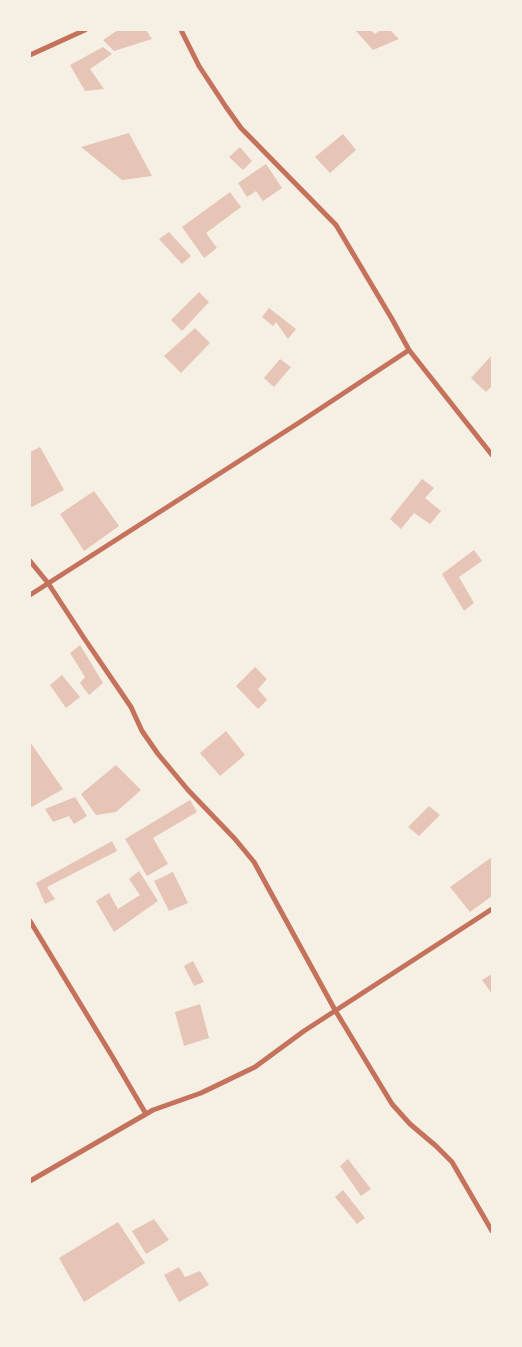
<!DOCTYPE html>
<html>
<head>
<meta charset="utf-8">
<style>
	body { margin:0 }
	#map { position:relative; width:522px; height:1347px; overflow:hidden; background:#f6efe4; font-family:Ubuntu,sans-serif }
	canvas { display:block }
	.frame { position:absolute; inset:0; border:31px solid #f6efe4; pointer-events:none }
</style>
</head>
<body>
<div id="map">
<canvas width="522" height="1347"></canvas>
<div class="frame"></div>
</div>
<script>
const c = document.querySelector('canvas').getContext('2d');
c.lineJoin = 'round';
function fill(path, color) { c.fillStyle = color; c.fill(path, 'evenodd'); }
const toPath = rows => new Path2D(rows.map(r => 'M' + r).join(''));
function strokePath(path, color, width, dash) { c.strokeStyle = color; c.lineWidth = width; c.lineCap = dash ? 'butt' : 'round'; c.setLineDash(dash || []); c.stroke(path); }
const building = toPath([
	[118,30,146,30,152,39,114,51,103,40],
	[355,30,371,30,375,34,380,30,390,30,399,39,373,50],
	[103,47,112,54,90,69,104,89,85,91,70,65],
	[129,133,152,176,122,180,81,147],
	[343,134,356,150,330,173,315,157],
	[240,147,252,161,243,170,229,157],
	[266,164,282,188,263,201,256,191,247,197,238,183],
	[230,192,241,207,206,233,217,248,204,258,182,227],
	[169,232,191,256,182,264,159,239],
	[199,292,209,302,182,331,171,320],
	[269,308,296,329,288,339,276,322,273,326,262,317],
	[195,328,210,343,181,373,164,356],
	[492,355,492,386,486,392,471,378],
	[280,359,291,367,274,387,264,378],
	[40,447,64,490,30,508,30,452],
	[422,479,434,488,425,498,441,511,430,524,414,513,401,529,390,519],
	[94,491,119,526,84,551,60,514],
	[474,550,482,561,459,577,474,603,464,611,442,574],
	[80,645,103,683,89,695,80,683,85,677,70,653],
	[255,667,267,679,258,689,267,700,258,709,236,686],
	[62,675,80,697,66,708,50,685],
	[226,731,245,755,220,776,200,753],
	[30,742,63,789,30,808],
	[116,765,141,790,116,812,96,815,81,794],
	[75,797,87,816,74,824,69,816,53,822,45,809],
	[190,800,197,812,153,838,168,864,147,876,125,839],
	[429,806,440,815,419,836,408,827],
	[112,841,117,851,47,887,55,899,45,904,36,883],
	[492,857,492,896,470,912,450,887],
	[139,871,158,901,114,932,96,901,109,893,118,909,140,895,129,879],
	[173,872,188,903,169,911,154,881],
	[193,961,204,982,194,986,184,966],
	[492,974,492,994,482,980],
	[200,1004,209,1038,184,1046,175,1012],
	[348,1159,371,1189,361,1196,340,1166],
	[343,1190,365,1218,357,1224,335,1197],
	[154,1219,169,1240,146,1254,132,1231],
	[118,1222,145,1263,84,1302,59,1258],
	[179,1267,185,1277,200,1271,209,1285,179,1302,164,1275]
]);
const minor = toPath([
	[181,30,199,66,226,107,241,128,336,225,392,319,409,350,492,455],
	[30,55,85,30],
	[30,561,48,583,84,638,131,707,142,731,158,754,188,790,235,839,254,862,335,1010,392,1104,410,1124,436,1146,452,1162,492,1231],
	[30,595,300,422,409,350],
	[30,921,112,1056,146,1114],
	[30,1181,153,1110,201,1093,255,1067,304,1031,492,909]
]);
fill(building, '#e6c5b7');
strokePath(minor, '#c5725c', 5);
</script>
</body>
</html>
